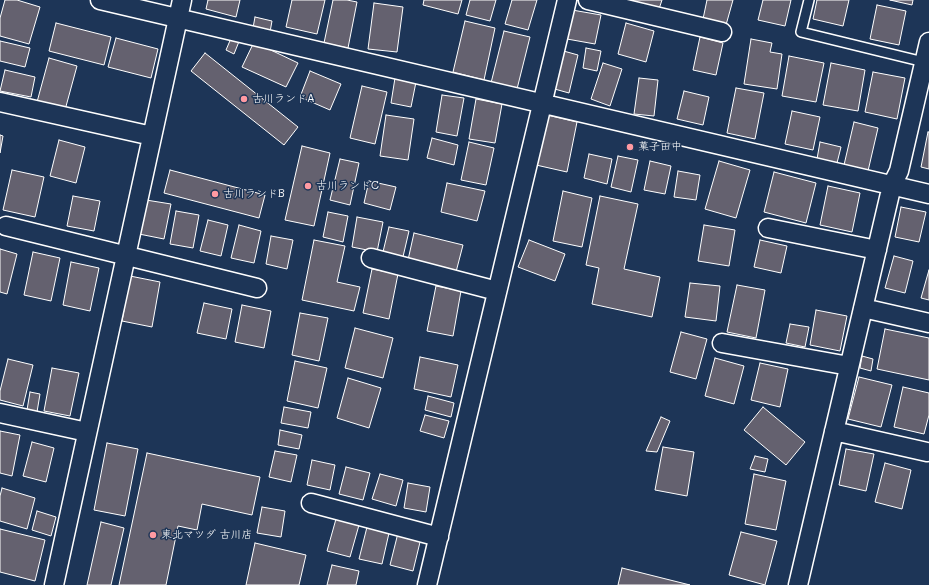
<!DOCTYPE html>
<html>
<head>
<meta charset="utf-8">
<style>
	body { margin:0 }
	canvas { display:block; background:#1d3557 }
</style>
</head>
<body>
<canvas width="929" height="585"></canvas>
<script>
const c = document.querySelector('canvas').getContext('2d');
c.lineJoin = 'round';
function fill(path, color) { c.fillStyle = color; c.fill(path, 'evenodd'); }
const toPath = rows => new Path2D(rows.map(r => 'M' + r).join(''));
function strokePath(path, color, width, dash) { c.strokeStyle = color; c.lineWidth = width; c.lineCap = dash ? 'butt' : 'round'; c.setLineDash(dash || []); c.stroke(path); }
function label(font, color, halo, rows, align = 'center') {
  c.font = font + ' Mali,"Klee One",sans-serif'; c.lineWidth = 3; c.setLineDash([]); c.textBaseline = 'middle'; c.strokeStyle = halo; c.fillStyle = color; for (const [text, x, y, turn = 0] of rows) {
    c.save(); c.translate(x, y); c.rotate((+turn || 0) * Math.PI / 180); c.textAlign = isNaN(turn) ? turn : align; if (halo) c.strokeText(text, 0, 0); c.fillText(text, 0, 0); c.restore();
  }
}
const building = toPath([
	[5,0,17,0,40,7,29,44,0,36,0,18,5,0],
	[208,0,240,0,236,17,206,9,208,0],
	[292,0,325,0,317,34,286,27,292,0],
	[333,0,347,0,357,2,348,48,324,43,333,0],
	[424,0,462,0,458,14,423,5,424,0],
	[470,0,496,0,490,21,466,15,470,0],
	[512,0,537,0,528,30,505,24,512,0],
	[634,0,662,0,659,9,633,1,634,0],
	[707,0,733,0,726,25,703,19,707,0],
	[763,0,791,0,785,26,758,20,763,0],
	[817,0,849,0,843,26,813,19,817,0],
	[890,0,913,0,912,5,890,0],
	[374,3,403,7,397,52,368,49,374,3],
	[877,5,906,11,899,45,870,39,877,5],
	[572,10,601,15,595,44,567,39,572,10],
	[255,17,272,21,270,32,253,28,255,17],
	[465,21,495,28,484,80,453,72,465,21],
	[56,23,111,37,104,65,49,51,56,23],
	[626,23,654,31,646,62,618,54,626,23],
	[504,31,530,37,517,89,491,83,504,31],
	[232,36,240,39,234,54,226,50,232,36],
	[700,37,723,43,716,75,693,70,700,37],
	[116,38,158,49,151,78,108,67,116,38],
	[751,39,772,43,770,52,782,54,777,89,744,84,751,39],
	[0,41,30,48,25,67,0,61,0,41],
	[254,42,298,63,286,87,242,67,254,42],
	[586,48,601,51,597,71,583,68,586,48],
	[560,50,578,55,569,93,551,88,560,50],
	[205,53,298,127,284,145,191,71,205,53],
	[789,56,824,63,816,102,782,96,789,56],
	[49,58,77,66,65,110,37,102,49,58],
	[603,63,622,69,610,106,591,99,603,63],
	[831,63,865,70,858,111,823,105,831,63],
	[5,70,35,77,31,97,0,91,5,70],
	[310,71,341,84,330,110,300,97,310,71],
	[873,72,905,78,897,119,865,112,873,72],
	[395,78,416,82,411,107,391,103,395,78],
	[639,78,658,80,654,116,634,114,639,78],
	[362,86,387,92,375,144,350,138,362,86],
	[736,88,764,93,755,139,727,133,736,88],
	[684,91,709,97,703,125,677,119,684,91],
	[442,95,464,98,457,136,436,132,442,95],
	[476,99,502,104,495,143,469,139,476,99],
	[792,111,820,117,813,150,785,144,792,111],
	[386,115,414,119,408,160,380,156,386,115],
	[547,115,577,122,567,172,536,165,547,115],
	[854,122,878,128,868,171,844,165,854,122],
	[928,132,929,132,929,169,921,167,928,132],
	[0,135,3,136,0,153,0,135],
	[432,138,458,145,454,165,427,158,432,138],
	[59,140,85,147,76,183,50,176,59,140],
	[469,142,494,148,486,185,461,180,469,142],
	[820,142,841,147,837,163,817,159,820,142],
	[302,146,330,153,314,226,285,220,302,146],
	[589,154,612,159,607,184,584,178,589,154],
	[618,156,638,160,631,192,611,187,618,156],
	[340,159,359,163,350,205,330,200,340,159],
	[650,161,671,166,665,194,644,190,650,161],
	[719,161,750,170,736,218,705,209,719,161],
	[12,170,44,177,35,217,3,210,12,170],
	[170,170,265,195,259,218,164,193,170,170],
	[678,171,700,175,696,200,674,197,678,171],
	[774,172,816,183,806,223,764,212,774,172],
	[369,181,396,187,390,210,364,203,369,181],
	[447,183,485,191,477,221,441,212,447,183],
	[828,186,860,193,852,232,820,225,828,186],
	[563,191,592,198,582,247,553,241,563,191],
	[73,196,100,201,94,231,67,226,73,196],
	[600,196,638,204,624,269,660,277,652,317,592,304,599,268,586,265,600,196],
	[146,200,171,204,164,239,139,234,146,200],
	[901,207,926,212,919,242,895,237,901,207],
	[176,211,199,215,193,248,170,244,176,211],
	[328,212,348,216,343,242,323,237,328,212],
	[357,217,383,222,377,252,352,247,357,217],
	[208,220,228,225,221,256,200,251,208,220],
	[239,225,261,231,254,263,231,258,239,225],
	[704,225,735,230,729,266,698,261,704,225],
	[389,227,409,231,402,261,382,256,389,227],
	[414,233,463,245,456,272,408,260,414,233],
	[271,236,293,240,287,269,266,264,271,236],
	[314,240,345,246,337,282,360,287,354,311,302,300,314,240],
	[529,240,565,254,555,281,518,267,529,240],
	[760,240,787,246,781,273,754,267,760,240],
	[0,249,17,254,7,294,0,292,0,249],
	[33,252,60,258,51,301,24,295,33,252],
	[894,256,913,261,905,293,885,288,894,256],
	[71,262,99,268,90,311,63,305,71,262],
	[372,269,398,274,389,319,363,313,372,269],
	[929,270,929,300,921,298,929,270],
	[130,276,160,282,152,327,122,321,130,276],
	[690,283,720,286,716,321,685,317,690,283],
	[737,285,765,290,756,338,727,332,737,285],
	[436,286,461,291,453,336,427,331,436,286],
	[204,303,232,309,226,339,197,333,204,303],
	[242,305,271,311,264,348,235,342,242,305],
	[816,310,847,316,840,351,810,345,816,310],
	[300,313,328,318,319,361,292,355,300,313],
	[790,324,809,327,805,347,786,343,790,324],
	[355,328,393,338,383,378,345,368,355,328],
	[885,329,929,338,929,380,877,369,885,329],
	[681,332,707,339,696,379,670,372,681,332],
	[862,356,873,359,871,371,860,368,862,356],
	[420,357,458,365,451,397,414,389,420,357],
	[715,358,744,366,734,404,705,396,715,358],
	[8,359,33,365,23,406,0,400,0,391,8,359],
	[295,361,327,368,318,408,287,401,295,361],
	[760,363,788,369,780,407,751,400,760,363],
	[52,368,79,373,70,416,44,411,52,368],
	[859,377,892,385,881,427,848,419,859,377],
	[348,378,381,388,369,428,337,418,348,378],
	[903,387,929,393,929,415,924,434,894,427,903,387],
	[30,392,40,394,37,412,27,410,30,392],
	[428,396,454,403,451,417,425,410,428,396],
	[284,407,311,412,308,428,281,423,284,407],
	[763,407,805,442,786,465,744,430,763,407],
	[425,415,449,421,444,438,420,431,425,415],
	[661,417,670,421,657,452,646,451,661,417],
	[280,430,302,435,299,449,278,445,280,430],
	[0,431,20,435,12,476,0,473,0,431],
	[32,442,54,448,46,482,23,476,32,442],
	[107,443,138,449,125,516,94,510,107,443],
	[663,447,694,452,687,496,655,490,663,447],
	[846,449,874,454,866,491,839,485,846,449],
	[275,451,297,455,291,482,269,477,275,451],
	[147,453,260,477,252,515,202,504,197,530,178,526,166,585,119,585,147,453],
	[755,456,768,459,765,472,750,469,755,456],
	[312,460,335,465,330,490,307,485,312,460],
	[885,463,911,470,902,509,875,502,885,463],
	[346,467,370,473,363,500,339,494,346,467],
	[380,474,403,480,396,506,372,499,380,474],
	[754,474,786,481,776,530,745,524,754,474],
	[408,483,430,487,426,512,404,508,408,483],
	[2,488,35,498,27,529,0,521,0,496,2,488],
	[262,507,285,511,281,537,257,533,262,507],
	[37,511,56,517,51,536,32,530,37,511],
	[336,519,359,525,350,557,327,551,336,519],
	[101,522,124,528,111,585,87,585,101,522],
	[367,527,389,533,382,564,359,559,367,527],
	[0,529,45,540,35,581,0,572,0,529],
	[741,532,777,541,765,585,729,575,741,532],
	[398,533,421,538,413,571,390,565,398,533],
	[255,543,306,555,299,585,246,585,255,543],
	[332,565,359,571,356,585,327,585,332,565],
	[622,568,690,585,618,585,622,568]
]);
const lane = toPath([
	[809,0,801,32,924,62]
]);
const street = toPath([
	[100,0,929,194],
	[588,0,722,32],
	[0,102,152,136],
	[6,226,257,288],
	[768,228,877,250],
	[371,258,497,291],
	[863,308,929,323],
	[722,343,849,366],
	[0,413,87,432],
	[834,431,927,452],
	[311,503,439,537],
	[54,585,182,0],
	[427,585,567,0],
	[798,585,892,185,899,171,929,42]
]);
const markers = [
	[244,99,4,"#ff9aa2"],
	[630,147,4,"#ff9aa2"],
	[308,186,4,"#ff9aa2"],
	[215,194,4,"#ff9aa2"],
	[153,535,4,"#ff9aa2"]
];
const poiNames = [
	["古川ランドA",252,99],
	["菓子田中",638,147],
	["古川ランドC",316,186],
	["古川ランドB",223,194],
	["東北マツダ 古川店",161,535]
];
fill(building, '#64616f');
strokePath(building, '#fff', 1);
strokePath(lane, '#fff', 12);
strokePath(street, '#fff', 21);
strokePath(lane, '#1d3557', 9);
strokePath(street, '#1d3557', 18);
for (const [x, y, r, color] of markers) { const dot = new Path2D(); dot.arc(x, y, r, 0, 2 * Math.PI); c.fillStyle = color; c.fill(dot); strokePath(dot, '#1d3557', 1.5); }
label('11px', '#fff', '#1d3557', poiNames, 'left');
</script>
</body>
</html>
